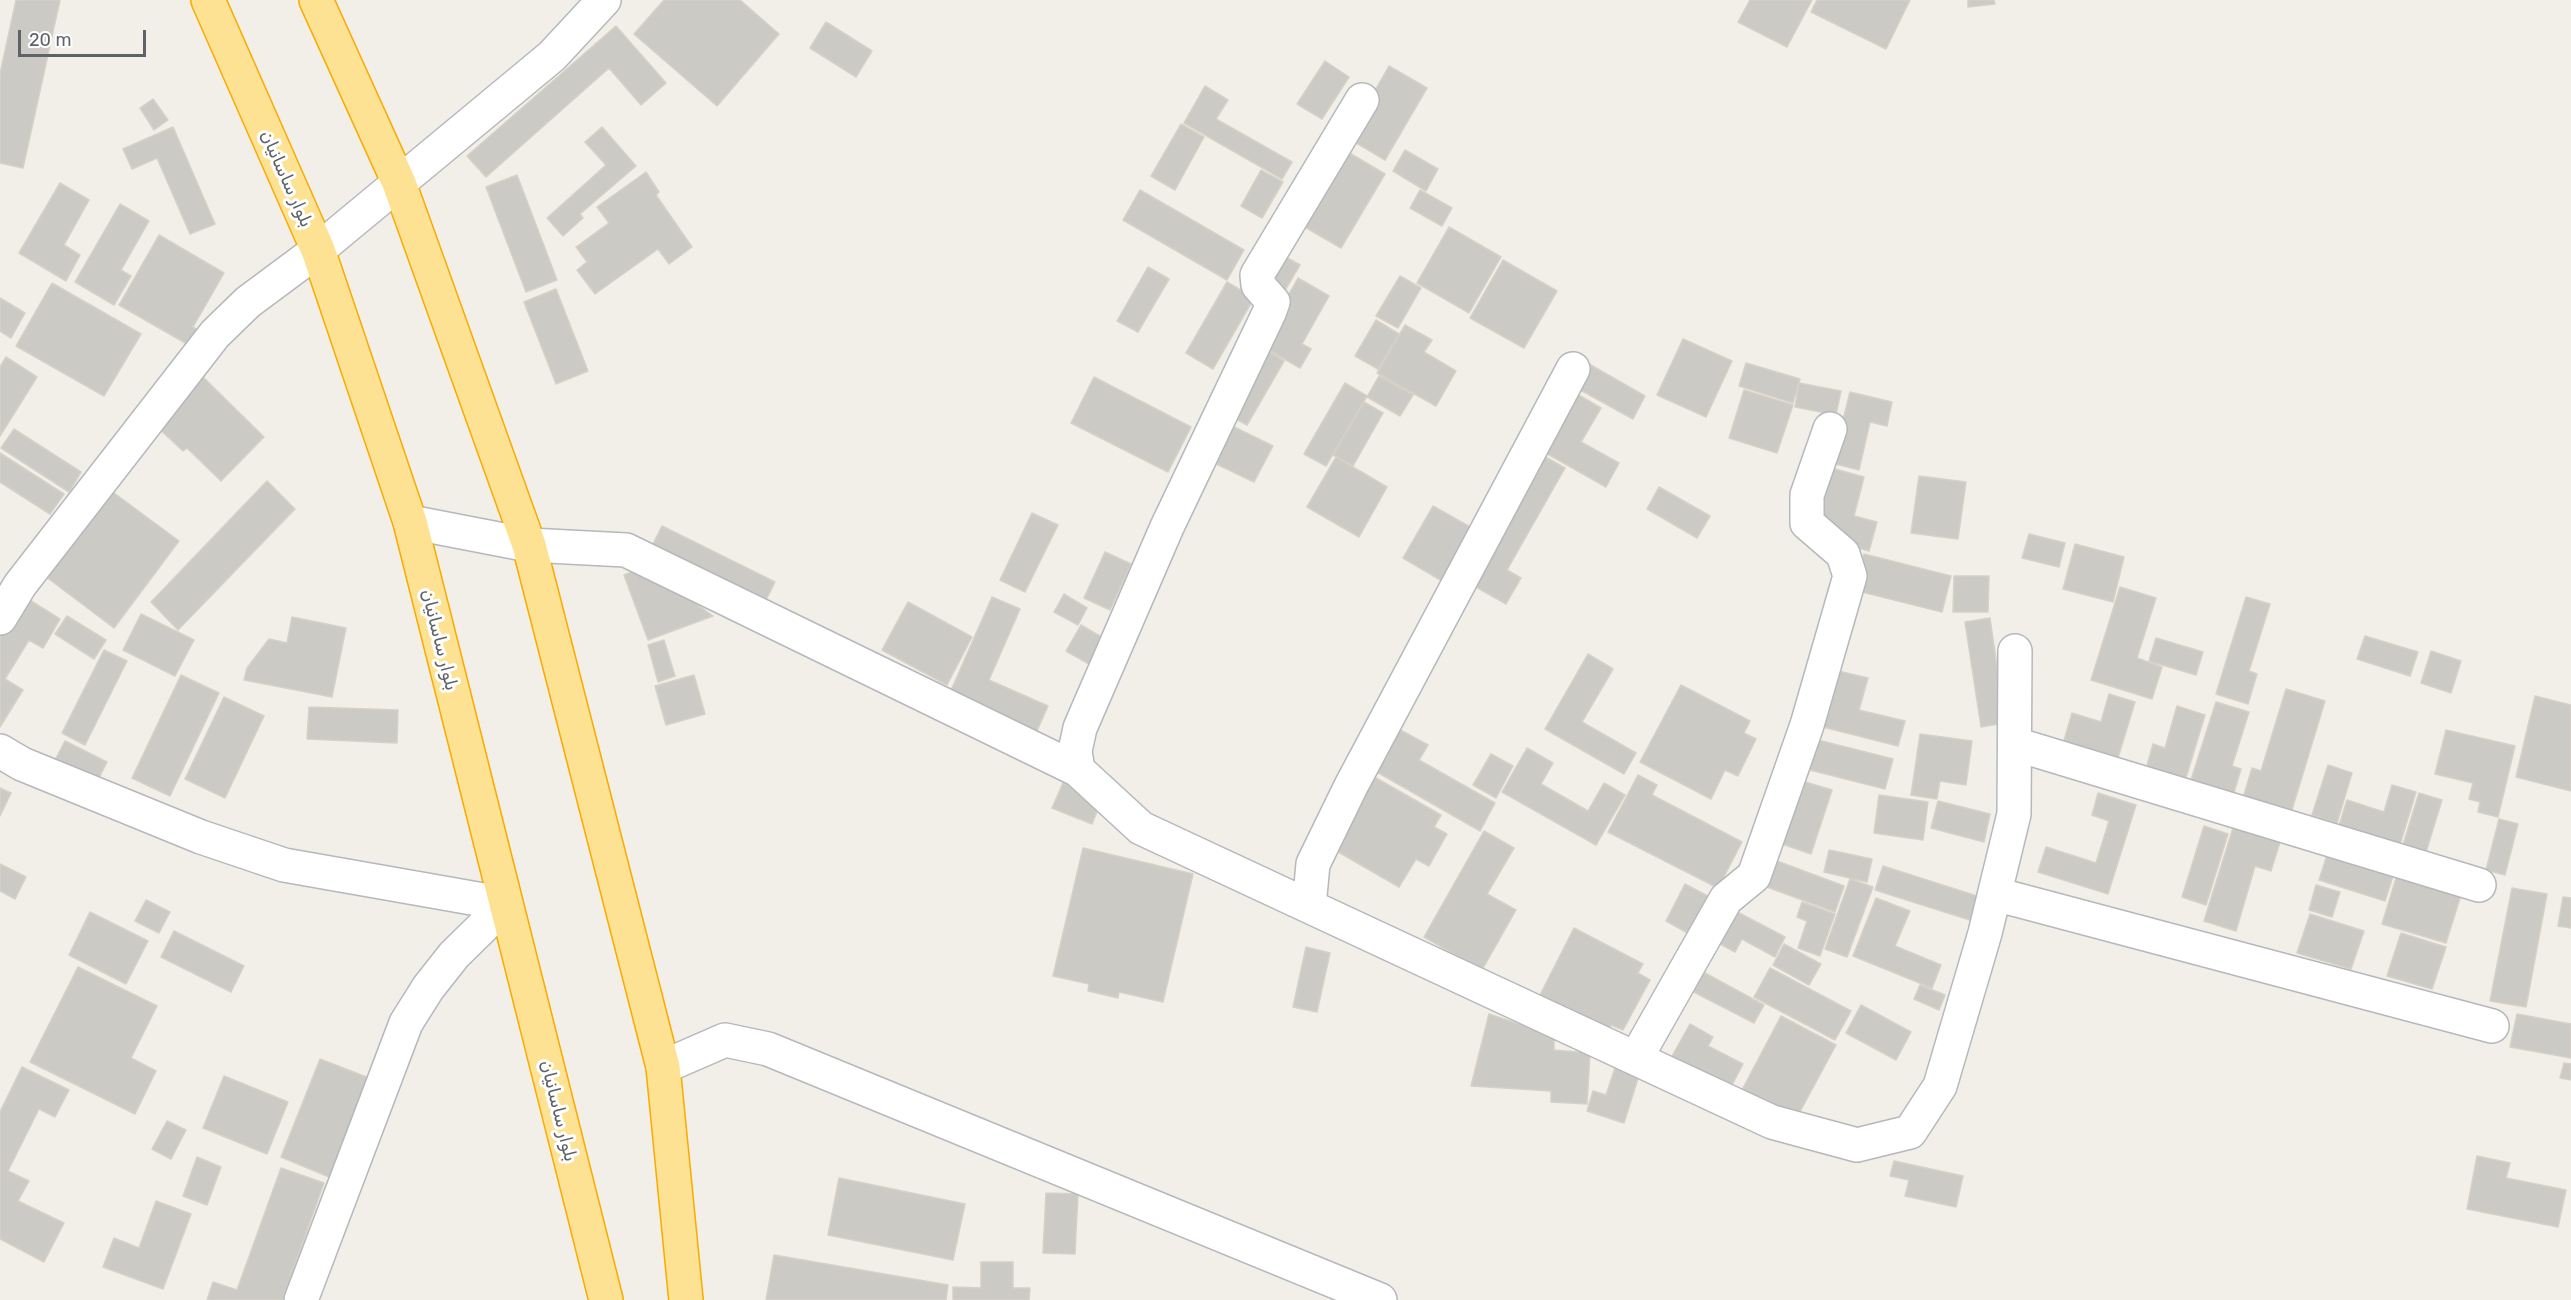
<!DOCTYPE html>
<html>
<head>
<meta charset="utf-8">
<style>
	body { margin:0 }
	#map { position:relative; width:2571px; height:1300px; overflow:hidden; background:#f1efe8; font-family:Rubik,sans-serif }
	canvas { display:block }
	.scale { position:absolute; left:18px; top:30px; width:128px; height:27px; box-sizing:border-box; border:3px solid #5f6368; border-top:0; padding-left:8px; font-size:18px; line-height:21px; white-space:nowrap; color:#5f6368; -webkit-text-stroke:4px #fff; paint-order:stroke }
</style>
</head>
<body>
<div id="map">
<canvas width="2571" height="1300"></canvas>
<div class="scale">20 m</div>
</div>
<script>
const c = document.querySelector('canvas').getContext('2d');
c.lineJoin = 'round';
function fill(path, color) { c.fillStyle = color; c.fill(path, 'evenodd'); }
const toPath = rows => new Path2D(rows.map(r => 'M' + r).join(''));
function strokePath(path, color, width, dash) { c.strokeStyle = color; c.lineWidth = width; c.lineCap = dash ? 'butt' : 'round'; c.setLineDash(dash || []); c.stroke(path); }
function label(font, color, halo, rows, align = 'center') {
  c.font = font + ' Rubik,"Noto Naskh Arabic",sans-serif'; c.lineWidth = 6; c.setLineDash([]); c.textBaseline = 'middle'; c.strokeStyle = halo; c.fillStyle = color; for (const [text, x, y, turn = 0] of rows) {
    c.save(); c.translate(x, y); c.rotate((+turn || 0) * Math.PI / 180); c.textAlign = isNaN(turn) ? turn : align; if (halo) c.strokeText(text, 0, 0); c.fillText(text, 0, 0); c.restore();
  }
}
const building = toPath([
	[16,0,60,0,23,168,0,163,0,74,16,0],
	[664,0,740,0,779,34,717,106,634,34,664,0],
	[1750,0,1812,0,1787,47,1738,22,1750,0],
	[1817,0,1910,0,1886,49,1811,12,1817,0],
	[1968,0,1994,0,1995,4,1968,7,1968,0],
	[826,22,872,51,856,77,810,48,826,22],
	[616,26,666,83,641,105,609,68,486,177,467,156,616,26],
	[1325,61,1349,77,1322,119,1297,104,1325,61],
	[1389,66,1427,88,1385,160,1348,138,1389,66],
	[1205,86,1228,100,1216,119,1292,162,1282,179,1184,123,1205,86],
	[153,99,168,120,154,130,140,108,153,99],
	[1181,124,1204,137,1175,190,1151,176,1181,124],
	[173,127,215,224,190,234,157,158,132,169,123,149,173,127],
	[602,127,636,166,580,214,583,218,563,236,547,218,606,165,585,142,602,127],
	[1341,148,1385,174,1341,248,1298,223,1341,148],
	[1405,150,1438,169,1426,191,1393,171,1405,150],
	[1261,170,1283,182,1262,218,1241,206,1261,170],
	[646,172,659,192,656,195,692,247,669,264,658,249,595,294,577,270,587,262,576,247,609,223,597,207,646,172],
	[517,175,557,280,526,292,486,187,517,175],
	[60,183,89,200,64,245,80,255,66,281,19,253,60,183],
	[1140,190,1244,250,1227,280,1123,220,1140,190],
	[1420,190,1452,208,1442,226,1410,208,1420,190],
	[120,204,149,221,121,270,131,276,114,305,75,282,120,204],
	[1449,227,1501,257,1469,313,1417,283,1449,227],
	[159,235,224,273,193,327,203,333,194,348,119,305,159,235],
	[1277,252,1300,265,1284,292,1261,279,1277,252],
	[1503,260,1557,291,1524,348,1470,318,1503,260],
	[1148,267,1169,279,1138,332,1117,321,1148,267],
	[1400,276,1421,288,1398,328,1376,316,1400,276],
	[1298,278,1329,296,1302,344,1311,349,1300,368,1260,345,1298,278],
	[1227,282,1254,298,1213,369,1186,353,1227,282],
	[52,283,141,334,104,396,16,346,52,283],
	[556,289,588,371,556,384,524,302,556,289],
	[0,298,25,313,11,338,0,331,0,298],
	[1376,320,1399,334,1378,369,1355,356,1376,320],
	[1405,325,1432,340,1424,352,1456,371,1436,406,1377,373,1405,325],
	[1683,339,1732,361,1706,417,1657,395,1683,339],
	[1261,347,1284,361,1247,425,1223,412,1261,347],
	[6,357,37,377,0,436,0,367,6,357],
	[1746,363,1800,379,1793,403,1739,386,1746,363],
	[1589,364,1645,396,1633,419,1575,387,1589,364],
	[202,376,264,437,221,481,187,448,183,451,155,425,202,376],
	[1379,376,1413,395,1400,416,1367,397,1379,376],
	[1094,377,1191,427,1168,472,1071,423,1094,377],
	[1345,383,1367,396,1326,466,1304,454,1345,383],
	[1799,383,1841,391,1836,415,1795,407,1799,383],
	[1744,390,1793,405,1777,453,1729,438,1744,390],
	[1850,392,1892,402,1887,426,1870,422,1859,470,1832,463,1850,392],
	[1577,394,1601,408,1581,442,1619,463,1606,487,1544,452,1577,394],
	[1364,402,1383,413,1353,466,1333,455,1364,402],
	[1224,422,1273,446,1254,482,1206,459,1224,422],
	[14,429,81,472,69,492,1,448,14,429],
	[0,453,64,494,50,514,0,482,0,453],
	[1542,455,1565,468,1507,570,1521,578,1506,604,1469,583,1542,455],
	[1336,457,1387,487,1359,537,1307,507,1336,457],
	[1828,467,1864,477,1854,516,1877,522,1869,551,1844,544,1812,528,1828,467],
	[1919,476,1966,482,1958,539,1911,533,1919,476],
	[267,481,295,509,178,630,151,602,267,481],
	[106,487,179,541,114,628,41,573,106,487],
	[1659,487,1710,516,1697,538,1647,509,1659,487],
	[1433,506,1472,528,1442,581,1403,558,1433,506],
	[1032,513,1058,525,1025,592,1000,580,1032,513],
	[662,526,775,582,765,602,652,546,662,526],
	[2029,534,2065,543,2059,567,2022,558,2029,534],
	[2075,544,2124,557,2113,602,2063,589,2075,544],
	[1105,552,1131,564,1110,610,1084,598,1105,552],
	[1864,554,1951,576,1942,612,1854,590,1864,554],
	[644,567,713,616,648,640,624,575,644,567],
	[1954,576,1989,576,1988,612,1953,612,1954,576],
	[2120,587,2156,598,2137,658,2162,667,2152,699,2091,680,2120,587],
	[1064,594,1087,608,1078,625,1054,612,1064,594],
	[23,596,60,619,43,648,29,640,5,679,23,690,0,727,0,633,23,596],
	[992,597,1020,609,989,680,1048,706,1036,733,949,695,992,597],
	[2246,597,2270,604,2249,671,2257,674,2248,704,2216,694,2246,597],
	[908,602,972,637,947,685,882,650,908,602],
	[141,614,194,640,175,676,123,650,141,614],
	[67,616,106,640,94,659,55,634,67,616],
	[292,617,346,628,332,697,244,680,247,668,269,639,287,643,292,617],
	[1990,618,2005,723,1981,727,1965,622,1990,618],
	[1081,625,1105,639,1089,664,1066,651,1081,625],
	[2365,636,2418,652,2410,676,2357,659,2365,636],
	[2156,638,2203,652,2196,675,2149,661,2156,638],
	[664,640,675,676,658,682,648,645,664,640],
	[104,650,127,661,85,745,62,733,104,650],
	[2431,651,2461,661,2451,693,2421,683,2431,651],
	[1588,654,1613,669,1582,722,1636,753,1624,774,1545,729,1588,654],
	[1834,670,1868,678,1859,710,1905,721,1898,746,1819,726,1834,670],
	[181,675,219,693,170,796,132,778,181,675],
	[694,675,705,714,666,725,655,686,694,675],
	[1681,685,1750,721,1744,733,1756,739,1738,776,1725,770,1711,799,1640,762,1681,685],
	[2286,689,2325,701,2291,813,2243,798,2252,768,2261,771,2286,689],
	[2109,694,2135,702,2117,761,2063,744,2072,713,2101,722,2109,694],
	[2535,696,2571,705,2571,791,2516,777,2535,696],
	[224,697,264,716,225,798,185,779,224,697],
	[2216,702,2249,712,2232,766,2241,769,2233,796,2190,783,2216,702],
	[2177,706,2205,715,2185,781,2146,769,2153,744,2165,748,2177,706],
	[309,707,398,710,397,743,307,739,309,707],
	[1393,726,1428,745,1419,760,1495,803,1480,831,1370,768,1393,726],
	[2446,730,2515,746,2498,817,2478,812,2480,802,2469,799,2473,783,2435,774,2446,730],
	[1920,734,1972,741,1966,785,1940,781,1937,799,1911,795,1920,734],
	[1814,739,1893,759,1885,789,1806,769,1814,739],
	[65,741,107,762,95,786,53,764,65,741],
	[1527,748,1553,763,1541,784,1588,811,1604,783,1625,795,1596,845,1502,792,1527,748],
	[1491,754,1513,766,1496,798,1473,785,1491,754],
	[2328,765,2352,773,2337,823,2312,815,2328,765],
	[1369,774,1441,815,1434,827,1447,834,1429,866,1416,859,1399,887,1328,846,1369,774],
	[1638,775,1657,785,1652,795,1742,842,1718,888,1608,832,1638,775],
	[1802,781,1832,790,1811,854,1782,844,1802,781],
	[1063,783,1102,799,1092,824,1052,808,1063,783],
	[2392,785,2416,792,2399,848,2338,829,2347,800,2384,812,2392,785],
	[0,788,11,793,0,816,0,788],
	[2098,793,2136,805,2108,894,2038,872,2046,847,2096,863,2109,821,2092,815,2098,793],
	[2419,793,2442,800,2426,852,2403,845,2419,793],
	[1879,795,1928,802,1923,840,1874,833,1879,795],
	[1938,801,1990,814,1984,842,1931,828,1938,801],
	[2499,819,2518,824,2505,875,2486,870,2499,819],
	[2204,826,2228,834,2206,905,2182,897,2204,826],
	[2233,828,2280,842,2271,871,2255,866,2236,931,2204,921,2233,828],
	[1484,831,1514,848,1487,894,1516,910,1482,970,1424,937,1484,831],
	[1083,848,1193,874,1163,1002,1119,992,1118,998,1088,991,1089,984,1053,976,1083,848],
	[1829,850,1872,859,1867,882,1824,872,1829,850],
	[2328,852,2394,873,2385,901,2319,880,2328,852],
	[1777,861,1844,886,1835,912,1767,887,1777,861],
	[0,864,26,877,15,899,0,891,0,864],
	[1883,866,1980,897,1973,921,1875,890,1883,866],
	[2397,875,2461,895,2446,943,2382,924,2397,875],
	[1850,879,1873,887,1847,957,1825,949,1850,879],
	[1685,884,1717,901,1697,938,1666,921,1685,884],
	[2316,885,2340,892,2332,917,2309,910,2316,885],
	[2512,888,2547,894,2526,1007,2490,1001,2512,888],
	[2563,897,2571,898,2571,928,2558,926,2563,897],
	[1876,898,1910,911,1895,946,1941,965,1932,988,1853,956,1876,898],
	[146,900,170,912,159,933,135,921,146,900],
	[1802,902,1835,914,1820,956,1798,948,1807,921,1797,917,1802,902],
	[1726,906,1785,937,1775,957,1742,939,1735,952,1709,938,1726,906],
	[90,912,148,941,126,984,69,955,90,912],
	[2310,914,2364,931,2351,969,2297,953,2310,914],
	[1574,928,1643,964,1638,973,1650,980,1623,1030,1611,1025,1607,1033,1539,997,1574,928],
	[174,931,244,966,231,992,161,957,174,931],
	[2401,933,2446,947,2432,989,2387,976,2401,933],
	[1784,944,1821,964,1809,985,1773,965,1784,944],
	[1306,947,1330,953,1317,1012,1293,1007,1306,947],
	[78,967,157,1006,131,1058,156,1071,135,1114,30,1062,78,967],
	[1694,967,1764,1005,1754,1023,1684,987,1694,967],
	[1770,968,1851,1011,1835,1040,1754,997,1770,968],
	[1920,985,1945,995,1939,1010,1914,999,1920,985],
	[1861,1005,1911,1032,1896,1060,1846,1033,1861,1005],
	[1489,1014,1554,1036,1554,1050,1590,1053,1587,1104,1551,1102,1551,1091,1471,1086,1489,1014],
	[2517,1014,2571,1024,2571,1058,2510,1047,2517,1014],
	[1781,1016,1836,1045,1796,1119,1742,1090,1781,1016],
	[1690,1024,1713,1037,1708,1046,1743,1064,1730,1089,1671,1058,1690,1024],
	[320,1059,369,1078,329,1177,281,1157,320,1059],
	[2564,1063,2571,1064,2571,1080,2560,1078,2564,1063],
	[22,1067,69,1090,55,1117,39,1109,8,1171,29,1181,18,1201,64,1223,44,1262,0,1239,0,1112,22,1067],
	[1615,1068,1639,1075,1624,1123,1587,1111,1593,1091,1606,1095,1615,1068],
	[224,1076,288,1102,267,1154,203,1128,224,1076],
	[167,1121,186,1130,171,1159,152,1149,167,1121],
	[2477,1156,2510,1163,2506,1178,2566,1190,2558,1227,2467,1209,2477,1156],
	[197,1157,221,1167,207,1205,183,1196,197,1157],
	[1894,1161,1963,1176,1956,1207,1905,1196,1909,1180,1890,1176,1894,1161],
	[281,1168,324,1183,282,1300,207,1300,213,1282,237,1290,281,1168],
	[839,1178,965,1204,953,1260,828,1235,839,1178],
	[1046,1193,1078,1194,1075,1254,1043,1253,1046,1193],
	[156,1201,191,1214,163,1289,103,1267,114,1238,139,1248,156,1201],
	[774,1255,948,1285,946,1300,766,1300,774,1255],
	[981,1262,1013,1262,1013,1288,1030,1288,1029,1300,953,1300,953,1287,981,1288,981,1262]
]);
const minor = toPath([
	[410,522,529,545,626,550,1078,770,1141,828,1772,1122,1857,1145,1910,1132,1940,1086,1985,933,2014,814,2015,651],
	[0,618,20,585,215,334,248,302,318,250,552,56,604,0],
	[2015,744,2479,885],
	[0,751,22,764,201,837,284,865,506,904],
	[1078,770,1075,751,1080,728,1167,527,1269,313,1273,302,1258,285,1257,275,1362,100],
	[1995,894,2492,1026],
	[1309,906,1313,864,1351,786,1573,369],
	[1636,1058,1726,899,1754,876,1807,725,1850,576,1843,554,1807,523,1807,495,1830,429],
	[663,1067,725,1040,768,1049,1380,1300],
	[301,1300,406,1023,428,988,454,955,506,904]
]);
const highway = toPath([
	[208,0,318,250,410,522,606,1300],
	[316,0,399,183,529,545,663,1067,686,1300]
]);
const streetNames = [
	["بلوار ساسانیان",286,179,66],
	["بلوار ساسانیان",439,640,76],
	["بلوار ساسانیان",558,1111,76]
];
fill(building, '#cccac5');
strokePath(building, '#d6d1c6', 1.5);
strokePath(minor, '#b5b8bc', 36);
strokePath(highway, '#f9ab00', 36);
strokePath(minor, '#fff', 33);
strokePath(highway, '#fde293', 33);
label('18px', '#5f6368', '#fff', streetNames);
</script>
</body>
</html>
